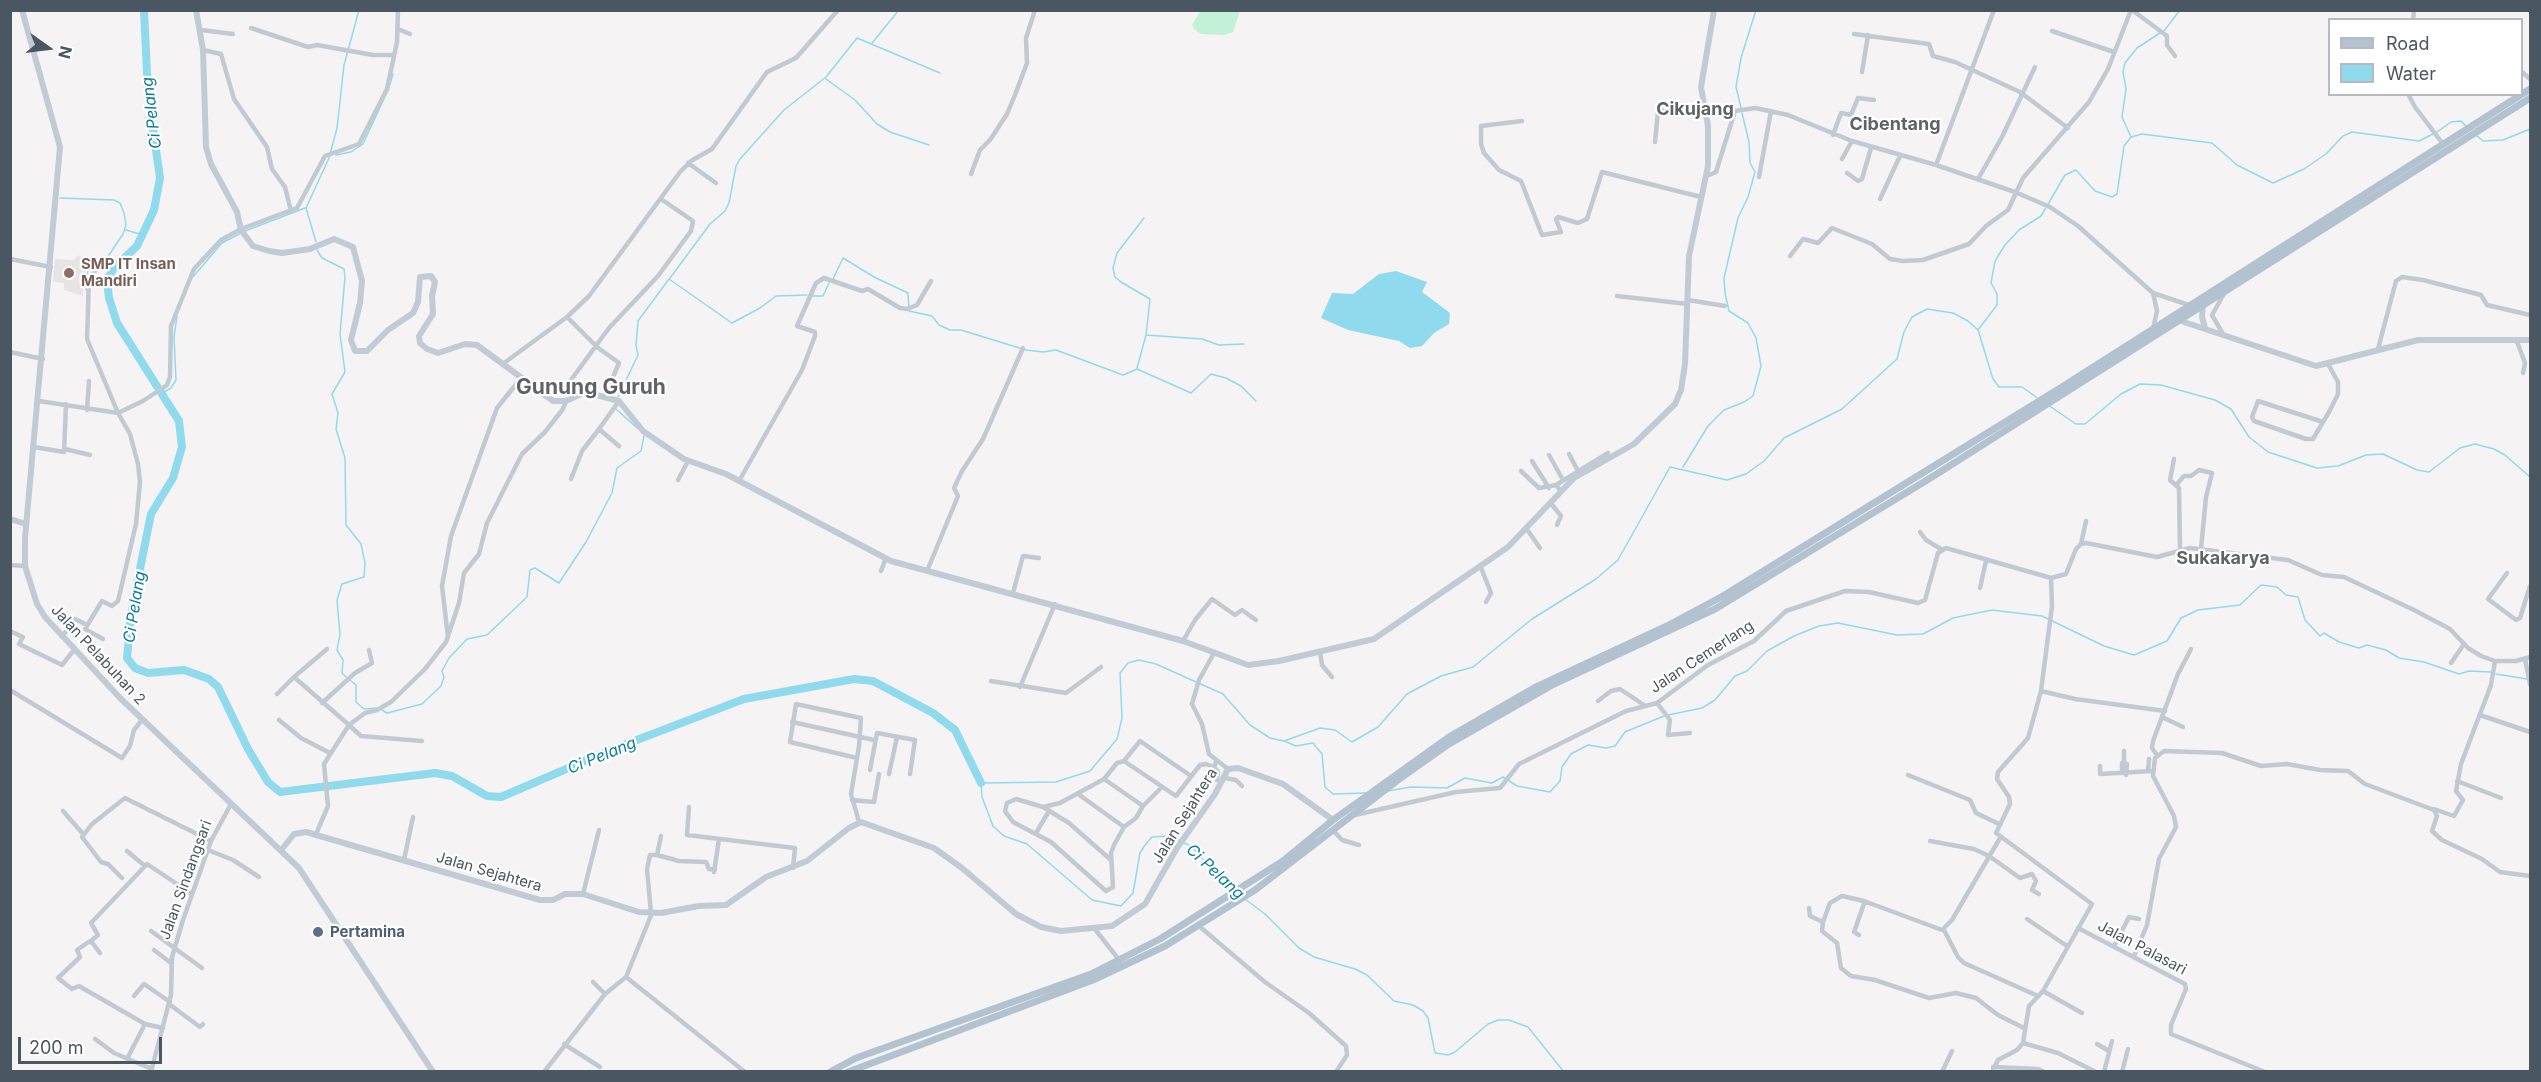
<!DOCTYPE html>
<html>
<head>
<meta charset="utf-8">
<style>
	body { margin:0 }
	#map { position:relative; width:2541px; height:1082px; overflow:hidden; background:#f5f3f3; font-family:Inter,sans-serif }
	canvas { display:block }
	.frame { position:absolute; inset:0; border:12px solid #4a5661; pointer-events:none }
	.legend { position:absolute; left:2328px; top:18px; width:195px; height:78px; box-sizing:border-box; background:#fff; border:2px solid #b7bbc0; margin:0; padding:8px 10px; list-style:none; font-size:18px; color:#4a5661 }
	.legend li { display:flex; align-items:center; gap:12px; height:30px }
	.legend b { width:30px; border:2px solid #b7bbc0 }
	.north { position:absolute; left:18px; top:18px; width:60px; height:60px; -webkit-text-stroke:4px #fff; paint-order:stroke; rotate:104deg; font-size:16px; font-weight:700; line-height:24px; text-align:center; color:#4a5661 }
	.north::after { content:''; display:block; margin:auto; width:21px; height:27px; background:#4a5661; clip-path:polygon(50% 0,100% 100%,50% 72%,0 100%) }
	.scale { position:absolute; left:18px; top:1037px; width:144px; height:27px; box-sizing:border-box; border:3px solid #4a5661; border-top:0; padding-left:8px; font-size:18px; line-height:21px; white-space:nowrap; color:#4a5661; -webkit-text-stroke:4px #fff; paint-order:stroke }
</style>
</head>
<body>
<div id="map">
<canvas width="2541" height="1082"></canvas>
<div class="frame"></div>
<ul class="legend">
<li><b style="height:8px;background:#b3c2d1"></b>Road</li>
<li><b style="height:16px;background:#90daee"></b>Water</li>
</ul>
<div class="north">N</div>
<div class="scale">200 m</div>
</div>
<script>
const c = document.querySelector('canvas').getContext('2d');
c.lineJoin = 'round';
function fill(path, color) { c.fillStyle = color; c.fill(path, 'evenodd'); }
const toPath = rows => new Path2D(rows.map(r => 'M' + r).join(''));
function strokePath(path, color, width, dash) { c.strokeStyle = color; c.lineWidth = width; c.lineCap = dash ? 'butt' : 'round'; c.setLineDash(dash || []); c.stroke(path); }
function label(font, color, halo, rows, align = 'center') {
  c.font = font + ' Inter,sans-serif'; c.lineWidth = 4.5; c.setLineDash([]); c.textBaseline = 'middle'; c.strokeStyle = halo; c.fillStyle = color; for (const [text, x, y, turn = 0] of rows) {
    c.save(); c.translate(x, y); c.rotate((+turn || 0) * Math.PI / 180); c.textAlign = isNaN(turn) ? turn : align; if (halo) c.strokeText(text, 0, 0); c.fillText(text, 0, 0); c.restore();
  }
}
const education = toPath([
	[78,255,89,263,83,277,83,296,64,290,64,283,53,282,55,259,74,260]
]);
const green = toPath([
	[1201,10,1240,10,1240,11,1233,32,1224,35,1201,34,1194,29,1192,25]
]);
const water = toPath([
	[1396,271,1427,282,1422,292,1450,313,1449,324,1434,333,1422,346,1410,348,1399,341,1348,330,1321,318,1332,293,1353,294,1379,274]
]);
const stream = toPath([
	[2164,31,2180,10],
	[872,43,899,10],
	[826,79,855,100,877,124,890,132,929,145],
	[390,84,393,74],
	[1741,108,1736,87,1741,58,1756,10],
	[2437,132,2451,122,2461,121,2466,126],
	[2476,135,2483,141,2503,140,2530,129],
	[2131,137,2122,117,2126,89,2123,72,2125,63,2137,48,2160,33],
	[336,155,351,152,363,144,389,88],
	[60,198,114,200,120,203,124,213,126,225,123,234,105,261,97,261,88,267,86,290],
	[1144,218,1117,253,1113,268,1115,277,1121,282,1150,299,1146,335],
	[126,230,143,235],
	[245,231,305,208],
	[316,242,306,208,329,158,337,128,344,65,359,10],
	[317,250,322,258,344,269,345,277,340,334,345,372,332,394,338,413,336,429,345,458,346,525,361,544,365,563,364,577,342,584,337,600,340,634,337,650,343,660,342,673,346,677],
	[192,278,222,243,241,233],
	[670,278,710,224,725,211,729,203,736,166,740,159,784,110,826,77,857,38,940,73],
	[833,279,843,258,874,277,908,293,909,311,932,316,939,325,950,330,961,330,1026,350,1043,352,1056,350,1123,375,1137,369,1191,393,1211,374,1226,378,1241,386,1256,401],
	[812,296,823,296,829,283],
	[1978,330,1997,305,1997,294,1991,283,1995,261,2005,245,2019,230,2041,216,2065,175,2076,170,2095,191,2112,197,2117,194,2124,146,2131,137,2142,134,2212,143,2237,165,2273,183,2304,169,2326,154,2343,136,2352,132,2419,141,2433,134],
	[1137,368,1146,335,1202,339,1219,345,1244,344],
	[162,393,171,388,176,380,174,337,177,316],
	[618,397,638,355,636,345,638,321,669,279,732,323,760,308,776,296,807,295],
	[2048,405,2076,424,2085,424,2121,394,2140,384,2161,385,2215,400,2231,409,2249,437,2268,452,2317,468,2338,466,2366,455,2383,454,2417,470,2429,472,2460,448,2475,444,2494,449,2505,455,2530,477],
	[616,409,637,428],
	[1683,467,1708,426,1724,410,1744,402,1753,396,1761,366,1756,338,1748,323,1729,311,1725,293,1724,278,1738,218,1748,197,1755,172,1750,163,1749,142,1742,113],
	[2496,674,2527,679],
	[350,680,356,685,356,702,364,709,377,708],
	[382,710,387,713,422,704,441,686,444,677,442,671,449,658,467,639,487,635,527,597,530,570,535,568,559,583,586,542,612,493,617,468,641,451,644,436],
	[1668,715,1702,708,1715,700,1735,676,1747,671,1767,651,1794,636,1819,626,1838,623,1897,635,1923,634,1953,618,1992,610,2042,616,2104,646,2134,655,2167,641,2181,618,2198,610,2240,605,2261,585,2277,587,2286,595,2298,597,2305,620,2320,636,2324,633,2339,642,2359,648,2367,645,2386,650,2399,658,2424,662,2459,674,2469,671,2491,672],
	[1284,741,1296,746,1313,743,1322,754,1325,787,1333,794,1365,793],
	[1388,791,1411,787,1447,788,1465,778,1492,783,1503,777,1517,786,1550,792,1560,781,1562,767,1571,754,1588,745,1606,748,1615,746,1625,732,1664,716],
	[1179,840,1170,836,1152,837,1145,845,1140,853,1133,893,1121,906,1092,900,1027,844,1004,836,993,826,982,797,981,783,1056,782,1090,771,1117,739,1122,718,1120,673,1128,663,1139,660,1156,664,1223,694,1250,725,1270,738,1284,741,1320,728,1335,730,1352,742,1378,727,1407,694,1441,676,1473,667,1532,619,1596,579,1618,560,1670,467,1727,480,1746,474,1764,461,1784,438,1842,409,1897,359,1904,332,1912,317,1927,309,1953,313,1968,321,1978,330,1993,379,1999,387,2022,387,2039,399],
	[1184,843,1191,846,1231,890],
	[1245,899,1265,914,1299,948,1314,957,1355,969,1367,975,1394,1001,1413,1005,1423,1011,1428,1018,1435,1053,1448,1055,1455,1052,1488,1024,1498,1020,1509,1020,1528,1027,1564,1072]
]);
const river = toPath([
	[144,10,148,94,160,178,154,210,137,246,114,268,107,280,109,298,117,323,179,421,182,447,173,478,151,514,131,614,127,658,135,668,148,673,184,670,209,679,218,687,248,749,268,782,280,792,435,773,452,776,487,796,501,797,608,751,744,699,854,679,873,681,933,713,955,730,981,783]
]);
const street = toPath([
	[2132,10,2167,36,2167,45,2175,56],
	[2413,20,2414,10],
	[251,28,308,47,317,45,373,55,393,55],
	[398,29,410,34],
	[201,30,233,34],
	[2052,31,2114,52],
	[1854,34,1929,44,1933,56,1955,62,2020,92,2068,128],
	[203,50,221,54,234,99,267,147,272,169,285,187,291,211],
	[1862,72,1868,35],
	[2522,72,2530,79],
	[2408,94,2415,107,2443,144],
	[1522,121,1481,126,1481,144,1484,153,1499,170,1521,181,1542,235,1561,232,1556,219,1558,217,1578,223,1587,219,1602,172,1701,197],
	[1833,135,1841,113,1851,115,1858,98,1874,100],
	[1655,142,1658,111,1703,107],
	[1842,159,1852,141],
	[688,163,716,183],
	[1936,165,1994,10],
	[1847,173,1858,181,1862,179,1871,148],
	[971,174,980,150,990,140,1007,114,1015,95,1027,63,1026,38,1035,10],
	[1707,176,1716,172,1735,111,1755,108,1788,115,1852,141,1936,165,2015,192,2050,207,2078,226,2153,293,2189,305],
	[1759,177,1771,111],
	[1978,179,2002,137,2035,67],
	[1880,199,1900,156],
	[1790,256,1803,239,1818,243,1832,228,1872,244,1890,259,1903,261,1923,260,1969,244,1986,226,2008,210,2023,178,2089,102,2108,69,2131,10],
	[10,259,51,267],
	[96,270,89,278,87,339,118,413,130,434,138,464,140,482,136,524,118,601,112,606,102,601,85,629,103,639],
	[1617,296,1688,304],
	[1688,300,1725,306],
	[567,317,597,347,619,363,605,396],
	[2153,329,2157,311,2153,293],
	[2223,334,2212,315,2225,292],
	[2516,339,2525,363,2523,373],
	[2378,349,2396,281,2402,277,2423,280,2481,295,2487,305,2530,315],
	[10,352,43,359],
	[504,363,567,317,589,296,680,172,691,161,712,149,767,72,796,58,838,10],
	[585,392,571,380,609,328,658,276,691,231,693,221,661,199],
	[39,401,118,413,143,401,167,385,170,377,171,326,194,269,221,240,241,229,297,208,325,156,359,144,387,89,397,42,398,10],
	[619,401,599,429,619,446],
	[87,410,89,381],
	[2323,422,2258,401,2252,417,2254,421,2306,439,2313,439,2323,422,2329,412,2338,394,2338,382,2328,364],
	[34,447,64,452,66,404],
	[65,449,90,455],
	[1569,454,1578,471],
	[1549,455,1563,480],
	[2174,459,2170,480,2179,488,2180,549],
	[1532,461,1549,488],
	[1521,471,1539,488,1556,485,1561,491],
	[571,479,582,451,599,429],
	[678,480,688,461],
	[739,481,802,370,815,336,815,332,797,326,816,283,824,278,862,291,868,289,900,308,907,309,917,305,931,281],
	[1556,485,1608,453],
	[2176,485,2184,476,2191,476,2199,470,2212,473,2206,497,2201,549],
	[1550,502,1561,516,1557,525],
	[1526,528,1540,548],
	[1920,532,1926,540,1941,549],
	[2081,544,2086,521],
	[10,565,25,566],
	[1480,565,1491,593,1486,602],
	[881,571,886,558],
	[927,571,958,496,954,488,962,471,983,439,1023,348],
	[2507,573,2488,599,2516,620,2520,618,2530,586],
	[1980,588,1986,561],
	[1013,593,1023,556,1039,558],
	[10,631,23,637,19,644,62,665,74,650],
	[62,637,75,619,87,625],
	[448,637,442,586,451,536,497,408,522,377],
	[1183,641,1195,620,1212,599,1235,615,1242,610,1256,620],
	[1320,651,1322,665,1332,677],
	[1214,653,1199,680,1192,704,1202,724,1209,754,1228,769],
	[2525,659,2530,684],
	[2451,663,2464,644],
	[294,677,327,649],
	[991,681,1066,693,1101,667],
	[1020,687,1055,604],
	[10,690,122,758,130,746,134,730,142,720],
	[2041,691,2075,699,2165,711],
	[277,694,294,677,349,725,324,764,328,806,316,834],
	[1598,701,1611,691,1620,689,1644,705],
	[322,703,355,673,372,663,369,650],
	[1657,703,1670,720,1668,735,1690,733],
	[2480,715,2530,732],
	[2162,717,2183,727],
	[279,720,301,738,330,753],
	[792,722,874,740],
	[422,741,361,736,349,725,365,713,377,710,391,702,425,669,446,642,459,603,464,573,479,554,487,523,522,454,545,432,563,409,566,401],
	[2157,755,2152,748,2153,741,2178,674,2191,649],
	[857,758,790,742,796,704,861,718,859,746,851,794,859,822],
	[1124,761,1117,763,1104,779,1060,803,1043,807,1016,799,1007,803,1005,811,1013,822,1051,842,1106,891,1113,887,1111,853,1114,845,1124,827,1136,818,1143,806,1162,787],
	[2124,764,2124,751],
	[2100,766,2100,774,2153,771],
	[1214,767,1218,772,1217,780],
	[870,770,877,733,915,740,910,774],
	[2148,771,2149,759],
	[2122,773,2122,763,2127,764,2126,775],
	[889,774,897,737],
	[1908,775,1970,800,1976,813,1999,824],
	[1191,776,1140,741,1124,761,1176,796,1200,765,1206,764,1214,767,1216,762],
	[1225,778,1236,780,1242,786],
	[1104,779,1143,806],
	[2457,781,2501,798],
	[1078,794,1124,827],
	[852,800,874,802,879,774],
	[689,807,687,835,795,848,793,868],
	[1043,807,1069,823,1111,860],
	[2434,809,2454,816,2463,800,2456,791,2461,764,2491,685,2495,661],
	[63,811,83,834],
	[1355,815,1456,792,1500,788,1519,764,1626,711,1657,703,1708,665,1754,641,1786,611,1845,591,1869,592,1918,603,1925,600,1938,553,1946,548,2051,578,2066,574,2076,549,2081,544,2086,543,2157,557,2190,548,2288,560,2322,575,2344,577,2414,610,2450,629,2468,648,2481,656,2495,661,2516,661,2530,657],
	[1333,830,1342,840,1359,845],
	[1036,833,1049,811],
	[1930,841,1974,849,1989,856,2020,878,2032,874,2036,881,2032,890,2039,894],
	[208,850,233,860,259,877],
	[127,851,145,866],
	[657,855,679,861,706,862,709,869,715,870],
	[404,860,413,817],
	[714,872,719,839],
	[122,878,108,864,101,862,82,837,92,824,125,798,211,841],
	[583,894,599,830],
	[1809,908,1810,916,1823,922,1830,903,1842,896,1864,901,1942,930,1952,920,2000,838],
	[651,913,647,869,650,855,657,855,661,836],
	[652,913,626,977,745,1072],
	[2027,919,2067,946],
	[1823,922,1822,931,1837,943,1841,968,1851,976,1875,980,1929,998,1956,993,1976,998,1998,1015,2024,1028],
	[1199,926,1265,982,1309,1013,1346,1046,1347,1055,1336,1072],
	[1094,928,1120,961],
	[2078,928,2185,984,2186,989,2171,1025,2171,1034,2265,1072],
	[1944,930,1958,957,1964,963,2038,996],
	[151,931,202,968],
	[1859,935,1854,932,1865,901],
	[91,941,98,935,91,923,147,864,192,894],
	[2114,946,2129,917,2139,919],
	[154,950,171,963],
	[100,953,91,941,87,943,77,950,80,957,58,978,72,989,79,986,145,1024,163,1028],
	[2134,956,2147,925,2159,859,2176,827,2174,816,2153,776,2155,758,2164,751,2222,753,2261,766,2287,764,2320,770,2348,771,2365,784,2434,810,2437,816,2432,831,2442,840,2482,859,2500,872,2530,876],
	[593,982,605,994],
	[2043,991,2082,1013],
	[134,996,144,984,170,1002],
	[169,1004,200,1027,203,1024],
	[95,1039,114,1053,152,1069],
	[2023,1043,2058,1053,2096,1072],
	[564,1044,600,1067],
	[2097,1044,2109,1051],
	[127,1059,145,1024],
	[1993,1067,2038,1069,2044,1072],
	[151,1072,171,995,172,957,183,920,211,841,231,804],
	[544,1072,605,994,626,977],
	[1942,1072,1952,1051],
	[1992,1072,1998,1060,2017,1050,2023,1043,2029,1006,2043,991,2092,904,1996,833,2010,804,2009,797,1997,779,1998,772,2028,738,2041,691,2052,606,2051,578],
	[2104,1072,2112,1041],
	[2122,1072,2128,1049]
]);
const secondary = toPath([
	[22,10,60,147,25,538,25,566,37,604,45,617,120,698,299,868,433,1072],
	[196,10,203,50,206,147,211,164,237,212,241,230,253,246,269,251,282,253,310,249,334,239,353,247,362,281,360,303,351,340,355,351,367,351,388,330,413,313,418,302,420,277,431,276,435,282,432,296,433,314,419,336,420,343,427,349,438,353,465,344,477,345,553,401,566,401,585,392,619,401,643,431,684,459,726,474,891,561,1183,641,1248,665,1279,661,1374,639,1508,547,1574,478,1634,444,1675,404,1681,390,1685,364,1689,256,1708,166,1708,126,1701,87,1714,10],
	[2203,304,2202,317,2205,328],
	[2178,320,2316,366,2418,340,2530,340],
	[10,519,26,524],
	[282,849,294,834,306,832,540,900,553,900,565,894,583,894,639,912,661,913,699,906,726,905,766,877,807,861,849,828,861,822,934,848,962,868,1016,914,1041,927,1061,931,1112,926,1145,904,1177,848,1215,794,1228,769,1238,768,1283,784,1333,820]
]);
const primary = toPath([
	[830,1072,856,1058,1091,974,1160,939,1283,861,1333,820,1449,737,1534,688,1667,626,1723,596,2062,387,2530,89],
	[848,1072,1093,980,1165,946,1255,890,1398,780,1449,744,1554,684,1715,609,1932,477,2530,98]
]);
const markers = [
	[69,273,6,"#8d6e63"],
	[318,932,6,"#5c6f8a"]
];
const educationNames = [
	["SMP IT Insan",81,264],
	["Mandiri",81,281]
];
const streetNames = [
	["Jalan Pelabuhan 2",98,655,47],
	["Jalan Cemerlang",1702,657,-33],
	["Jalan Sejahtera",1185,816,-58],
	["Jalan Sejahtera",489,872,16],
	["Jalan Sindangsari",186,880,-70],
	["Jalan Palasari",2142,948,28]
];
const serviceNames = [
	["Pertamina",330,932]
];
const waterNames = [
	["Ci Pelang",152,113,-97],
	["Ci Pelang",135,607,-81],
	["Ci Pelang",602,756,-22],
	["Ci Pelang",1215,872,43]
];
const quarterNames = [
	["Cikujang",1695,110],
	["Cibentang",1895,125],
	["Sukakarya",2223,559]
];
const districtNames = [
	["Gunung Guruh",591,388]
];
fill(education, '#e6e4e5');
fill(green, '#c3f1d5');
fill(water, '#90daee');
strokePath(stream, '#90daee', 1.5);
strokePath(river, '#90daee', 8);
strokePath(street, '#c1cad2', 4.5);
strokePath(secondary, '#c1cbd6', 6);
strokePath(primary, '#b3c2d1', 7);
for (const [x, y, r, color] of markers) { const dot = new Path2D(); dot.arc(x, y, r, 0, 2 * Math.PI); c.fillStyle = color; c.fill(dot); strokePath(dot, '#fff', 2); }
label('bold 15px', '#785e54', '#fff', educationNames, 'left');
label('15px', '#4a5661', '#fff', streetNames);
label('bold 15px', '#4e5e75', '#fff', serviceNames, 'left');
label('italic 16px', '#0c7c9b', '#fff', waterNames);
label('bold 18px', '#5f6368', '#fff', quarterNames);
label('bold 21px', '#5f6368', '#fff', districtNames);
</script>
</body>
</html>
